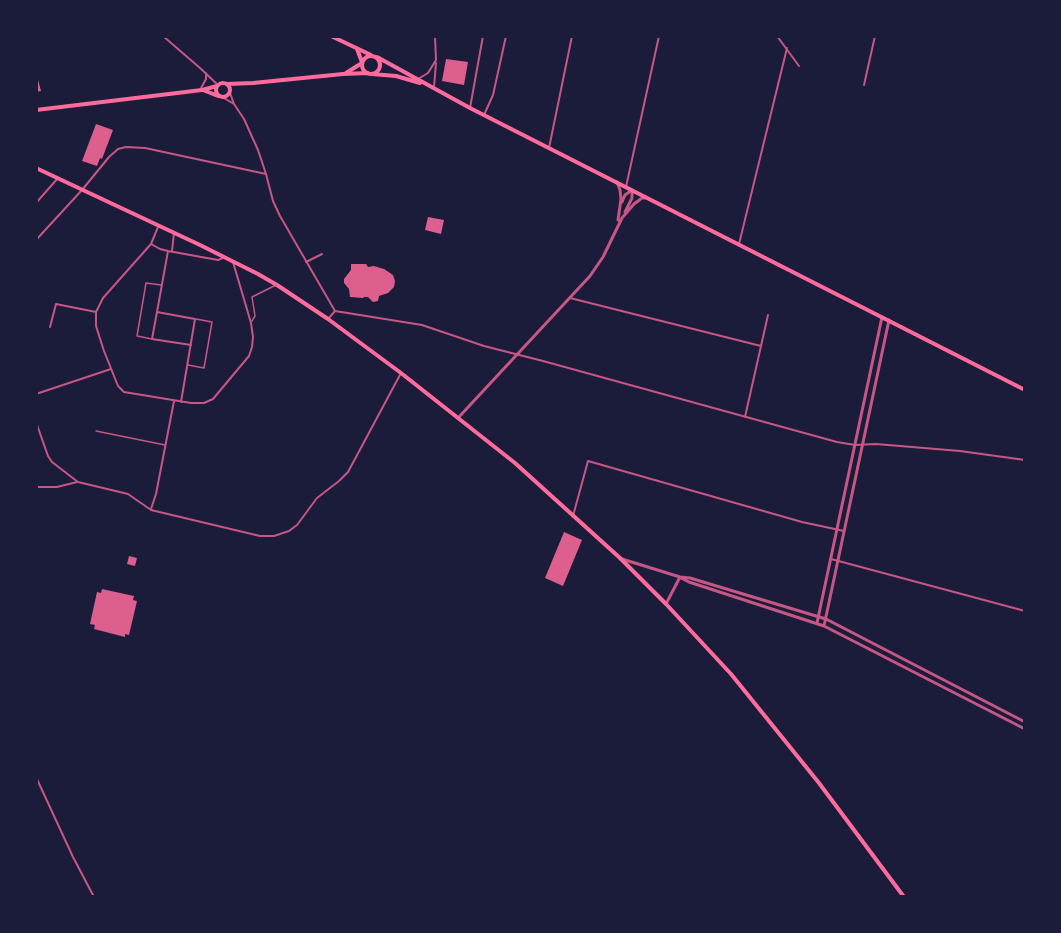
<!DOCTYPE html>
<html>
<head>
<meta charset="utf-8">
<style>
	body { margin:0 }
	#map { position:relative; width:1061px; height:933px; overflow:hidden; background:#1b1b3a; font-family:"Fira Sans Condensed",sans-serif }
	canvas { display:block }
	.frame { position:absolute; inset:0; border:38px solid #1b1b3a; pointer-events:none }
</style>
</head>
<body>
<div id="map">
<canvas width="1061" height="933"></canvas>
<div class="frame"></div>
</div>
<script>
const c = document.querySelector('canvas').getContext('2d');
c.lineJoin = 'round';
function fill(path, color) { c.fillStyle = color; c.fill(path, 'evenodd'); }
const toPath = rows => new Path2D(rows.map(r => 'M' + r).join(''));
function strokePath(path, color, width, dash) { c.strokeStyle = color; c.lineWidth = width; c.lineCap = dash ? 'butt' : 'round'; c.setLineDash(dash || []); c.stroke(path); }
const building = toPath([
	[446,59,468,62,464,85,442,81],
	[36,72,41,91,36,92],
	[96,124,113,130,102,159,100,158,97,166,82,161],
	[428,217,444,220,441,234,425,230],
	[351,264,366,264,368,267,374,266,384,269,393,275,395,281,394,287,388,293,379,296,378,301,373,302,368,297,364,297,363,298,350,297,349,289,344,283,344,279,351,270],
	[564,532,582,540,563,586,545,578],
	[129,556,137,558,135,566,127,564],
	[102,589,134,596,133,600,137,601,129,635,125,634,125,637,94,629,95,625,90,624,97,592,101,593]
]);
const service = toPath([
	[252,321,255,316,252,297,276,285],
	[152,339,137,336,146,283,161,285],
	[188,365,204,368,212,322,196,319],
	[96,431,165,445]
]);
const minor = toPath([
	[163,36,200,68,218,85],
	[777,36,799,66],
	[418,79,428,73,436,60,435,36],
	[864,85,875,36],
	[434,87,436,63],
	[200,90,206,79,206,73],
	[230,93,234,104,244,119,258,150,266,174,273,201,280,216,335,311,328,319],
	[222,97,234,104],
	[470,108,483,36],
	[484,115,493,95,506,36],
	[549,148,572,36],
	[626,187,659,36],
	[36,203,58,178],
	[158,227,151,244,103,298,96,312,96,326,104,351,118,386,124,392,191,403,204,403,213,399,249,356,252,347,253,337,251,323,233,262],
	[36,240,82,190,109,157,118,149,126,147,145,148,266,174],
	[151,244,160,249,168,251,218,260,223,258],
	[739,244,787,48],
	[172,251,174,233],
	[306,262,322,254],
	[570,298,761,346],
	[335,311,422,325,484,346,543,361,837,442,855,445,876,444,960,451,1025,460],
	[157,312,168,251],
	[50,327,56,304,96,312],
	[36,394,111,369],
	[181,402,195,319,157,312,152,339,191,345],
	[745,417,768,315],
	[36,422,48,456,52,462,78,482,128,494,151,510,260,536,274,536,289,531,297,525,317,498,339,481,348,472,401,373],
	[36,487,57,487,77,482],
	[151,509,156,494,174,401],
	[573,516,588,461,802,522,844,531],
	[831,559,1025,611],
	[36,777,73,857,94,897]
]);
const tertiary = toPath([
	[617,182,620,190,621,199,618,220],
	[622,202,625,195,632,190],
	[625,212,632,198,632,191],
	[458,418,590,276,603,257,622,218,634,204,642,198,645,198],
	[622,559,680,577,690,578,826,619,1025,722],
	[681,578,689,582,824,626,1025,729],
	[666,604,680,577],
	[817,623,882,317],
	[824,626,889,320]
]);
const secondary = toPath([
	[331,36,371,55],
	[357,49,362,62],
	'362 65a9 9 0 1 1 18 0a9 9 0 1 1-18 0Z',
	[377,57,470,108,1025,390],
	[346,73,362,63],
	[372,74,396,76,420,83],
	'216 90a7 7 0 1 1 14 0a7 7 0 1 1-14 0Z',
	[227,84,253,83,343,74,368,73],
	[203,90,218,96],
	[36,110,202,90,217,86],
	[36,168,200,245,258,274,277,285,328,319,401,373,515,463,620,558,666,604,731,674,819,783,904,897]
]);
fill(building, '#dd5f8e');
strokePath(service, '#c65784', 1.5);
strokePath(minor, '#c65784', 2);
strokePath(tertiary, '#c65784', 3);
strokePath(secondary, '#ff6b9d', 4);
</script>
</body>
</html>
